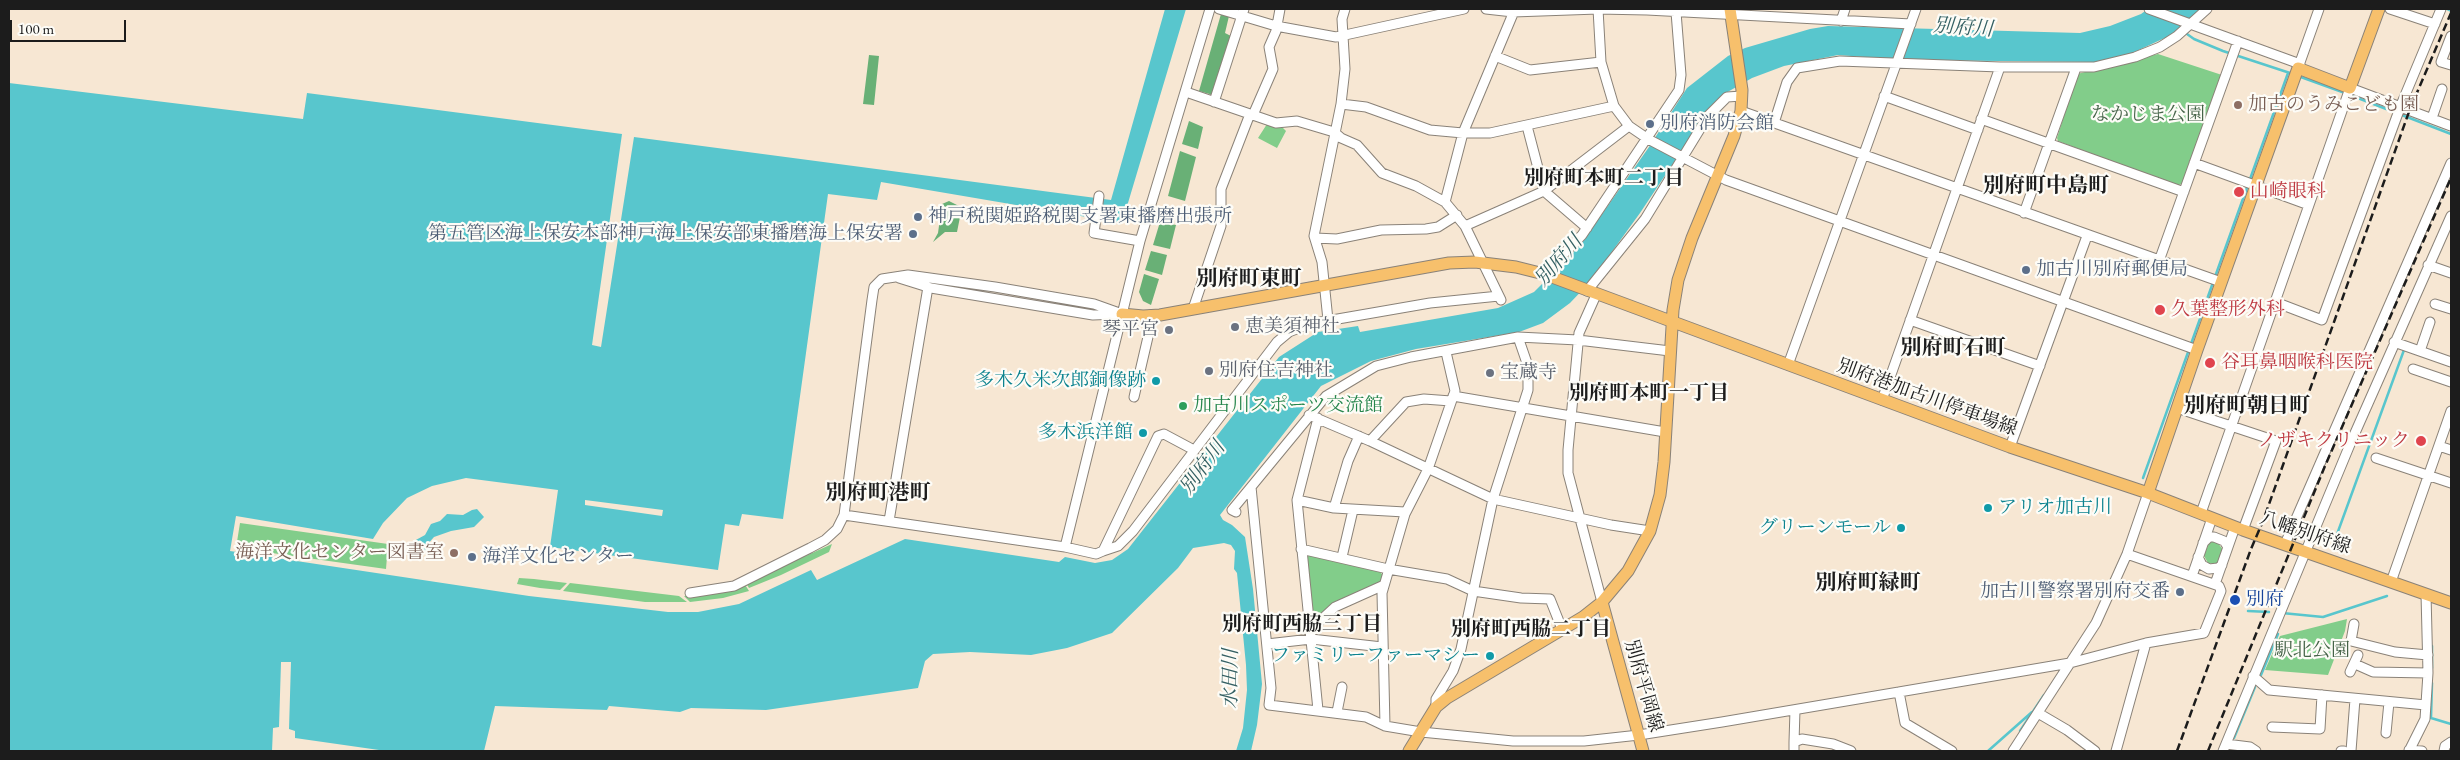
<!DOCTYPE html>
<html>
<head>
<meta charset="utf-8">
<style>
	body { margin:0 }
	#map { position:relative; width:2460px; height:760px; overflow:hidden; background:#f7e7d3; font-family:"EB Garamond",serif }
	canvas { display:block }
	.frame { position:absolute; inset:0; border:10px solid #1c1c1c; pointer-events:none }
	.scale { position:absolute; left:10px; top:20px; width:116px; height:22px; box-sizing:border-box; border:2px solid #1c1c1c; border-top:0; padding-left:6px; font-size:15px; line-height:18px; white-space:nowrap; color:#1c1c1c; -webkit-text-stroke:4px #fdfcf7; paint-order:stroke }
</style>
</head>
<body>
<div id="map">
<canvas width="2460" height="760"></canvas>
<div class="frame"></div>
<div class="scale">100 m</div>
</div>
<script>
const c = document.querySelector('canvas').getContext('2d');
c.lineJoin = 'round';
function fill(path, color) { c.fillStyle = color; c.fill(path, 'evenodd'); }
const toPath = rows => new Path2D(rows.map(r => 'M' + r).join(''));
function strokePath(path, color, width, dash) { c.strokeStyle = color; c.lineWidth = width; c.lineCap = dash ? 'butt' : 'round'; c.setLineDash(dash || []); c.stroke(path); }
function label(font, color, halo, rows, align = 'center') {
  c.font = font + ' "EB Garamond","Noto Serif JP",serif'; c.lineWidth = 4.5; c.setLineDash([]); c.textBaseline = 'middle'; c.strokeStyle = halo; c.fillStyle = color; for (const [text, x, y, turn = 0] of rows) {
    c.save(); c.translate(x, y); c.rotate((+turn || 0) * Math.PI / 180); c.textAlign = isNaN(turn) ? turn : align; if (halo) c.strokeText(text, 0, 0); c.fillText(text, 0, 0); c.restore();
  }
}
const green = toPath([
	[2158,54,2222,75,2183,183,2177,186,2058,141,2057,138,2077,74],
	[1267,124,1282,127,1286,131,1277,148,1258,138],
	[240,523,388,544,386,569,236,548],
	[2216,540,2223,550,2219,561,2215,564,2208,563,2204,556,2209,543],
	[832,544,829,552,781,575,749,588,746,583],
	[1310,554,1380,572,1383,575,1380,586,1312,624,1306,556],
	[519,578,534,579,567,583,560,590,540,588,517,584],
	[570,583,679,596,687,602,645,602,563,591],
	[744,583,749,591,723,598,690,602,684,596,699,596],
	[2347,619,2345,631,2328,675,2265,670,2280,636]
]);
const forest = toPath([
	[1221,14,1229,16,1225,33,1231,36,1213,95,1199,91],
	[869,55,879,56,874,105,863,104],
	[1189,121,1203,127,1198,149,1182,144],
	[1180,151,1196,157,1185,201,1168,196],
	[949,201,959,206,961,212,957,232,945,232,933,242,938,233,942,204],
	[1160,222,1176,225,1170,249,1153,245],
	[1151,251,1167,255,1162,275,1145,270],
	[1144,274,1159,279,1151,305,1143,301,1139,292]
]);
const water = toPath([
	[1165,9,1186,9,1122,223,881,182,877,200,828,194,783,519,742,514,739,526,725,524,718,570,550,547,558,490,466,478,432,486,407,498,383,523,373,539,236,516,230,551,529,596,668,612,698,612,739,604,811,570,817,580,905,539,1059,562,1065,557,1095,563,1112,560,1128,549,1279,357,1318,332,1358,326,1360,332,1498,308,1534,292,1573,253,1586,237,1649,147,1687,88,1728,56,1745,48,1810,29,1828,26,2080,33,2110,26,2141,14,2148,9,2202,9,2169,36,2130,54,2095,62,1903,60,1838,55,1784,66,1752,78,1724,94,1710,108,1640,213,1590,282,1570,303,1543,323,1519,332,1416,349,1371,361,1321,386,1220,515,1223,520,1232,525,1245,537,1253,589,1262,684,1257,725,1251,751,1236,751,1243,728,1247,690,1246,665,1237,573,1234,569,1235,551,1231,545,1224,543,1193,548,1178,568,1112,633,1067,648,1031,655,970,652,933,654,925,661,918,688,766,710,691,708,680,712,609,706,607,710,495,706,484,751,386,751,295,738,295,731,289,729,291,662,281,662,279,727,273,728,272,751,9,751,9,83,303,119,307,93,622,134,592,345,601,347,634,137,1111,200],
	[477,509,484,517,474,527,451,531,434,537,426,546,425,552,419,547,410,547,414,541,425,535,431,524,440,521,447,514,463,515,472,510]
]);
const pier = toPath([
	[623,136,595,344,599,344,632,138,600,345,594,344],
	[585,500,663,510,662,516,585,505]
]);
const stream = toPath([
	[2447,9,2451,11],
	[2187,34,2194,39,2223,51,2293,74],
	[2298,76,2345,93],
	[2350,95,2451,134],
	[2143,478,2288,73],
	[2332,548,2404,350],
	[2248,611,2269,612],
	[2282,613,2323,617,2387,596],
	[2432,646,2432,668],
	[2261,675,2278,634],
	[2432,683,2431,718,2451,724],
	[2020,731,2044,695],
	[2234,738,2255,687],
	[1988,751,2032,712]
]);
const minor = toPath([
	[1219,9,1276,26,1336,37,1464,9],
	[1486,9,1513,12,1598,9,1647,10,1911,24],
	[1598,9,1601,62,1614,106,1629,126,1648,139,1726,180,2197,350],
	[2149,9,2300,64],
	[2390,9,2435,24],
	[1841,21,1845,9],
	[2451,36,2441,62,2451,65],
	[1495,56,1530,70,1601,62],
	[2298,68,2319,9],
	[1186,92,1276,123,1297,121,1334,132,1341,138,1357,145,1382,173,1416,186,1445,202,1465,226,1501,300],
	[1884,96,1978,130],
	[1214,102,1244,9],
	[1341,104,1366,107,1430,130,1463,133,1490,133,1614,106],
	[1741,111,2221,282],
	[1253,115,1273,69,1269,47,1276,31,1280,9],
	[2432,118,2442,89],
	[1981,119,2184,192],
	[1774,123,1787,82,1797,68,1840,61,2000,67,2094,67,2135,57,2160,47,2177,36,2207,9],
	[1527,126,1544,191,1587,228],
	[2194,163,2309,205],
	[1099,196,1094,233,1140,241],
	[1445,202,1463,133,1515,9],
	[2024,213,2076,68],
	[1465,226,1544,191,1629,126],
	[1315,238,1337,239,1381,230,1426,229,1438,227,1457,215],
	[2159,261,2238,41],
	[2428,265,2451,273],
	[1544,274,1582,235,1679,90,1681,75,1676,12],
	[899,278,931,288,1093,315,1117,314],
	[1587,291,1645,219,1708,116,1727,97,1742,96],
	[1596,295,1579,333,1568,450,1568,473,1602,602],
	[2275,302,2322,320,2401,105,2441,9],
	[2435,304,2451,309],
	[1193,309,1221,226,1221,189,1250,114],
	[1328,320,1322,262,1314,236,1341,104,1345,69,1342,19,1345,9],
	[1910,320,2040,366],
	[2394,342,2451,362],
	[1670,351,1578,340,1518,337,1411,357,1376,366,1326,396,1251,487,1271,688,1269,705,1366,717,1385,726,1421,732,1513,741,1584,741,1639,735,1722,722,2070,663,2146,643,2204,633,2221,591,2219,586,2127,554],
	[2420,351,2430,322],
	[1788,365,1916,9],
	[2413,369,2451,382],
	[1453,396,1665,432],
	[1134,397,1151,324,1150,315],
	[1882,400,2000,67],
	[2177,408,2276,441,2243,530],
	[1309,415,1370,441,1493,499,1611,525,1650,531],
	[1370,441,1406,402,1424,399,1451,401],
	[2439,446,2451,450],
	[2010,447,2087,236],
	[2376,458,2451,483],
	[1297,500,1334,508,1405,512],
	[1334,508,1348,461,1359,436],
	[1236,512,1232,510,1251,487],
	[2201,513,2350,88,2451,126],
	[844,515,1065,547,1096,554,1103,551,1118,546,1133,531,1277,342,1289,332,1309,324,1430,303,1499,296],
	[889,521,928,287],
	[2203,543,2209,537,2214,537,2224,541,2228,547],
	[2285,544,2451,163],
	[1065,547,1140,241,1210,9],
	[1301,549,1388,569,1447,579,1473,591,1521,598,1550,599,1562,629],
	[1103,551,1158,436,1164,434,1194,450],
	[1342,557,1353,510],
	[2198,557,2202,565,2209,569,2218,568,2222,565],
	[2192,576,2212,518],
	[2391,582,2451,411],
	[2215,584,2235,527],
	[690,593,734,586,810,548,825,540,837,529,844,515,872,300,874,287,882,279,908,275,995,287,1094,304,1122,314],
	[2354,624,2351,641,2395,652,2428,655],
	[1310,630,1335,607,1384,585],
	[1267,644,1311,639,1382,647],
	[2355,664,2373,672,2428,673],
	[2350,672,2358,655],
	[2253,676,2269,690,2426,705],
	[1899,692,1905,723,1952,751],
	[1436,707,1436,699,1453,671,1461,649,1493,499,1528,390,1528,366,1518,337],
	[1318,710,1297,500,1318,418],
	[1337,712,1342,687],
	[2038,713,2067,730,2095,751],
	[1385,726,1382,593,1405,514,1428,469,1455,391,1446,352],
	[2272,727,2320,729,2322,695],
	[2386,733,2389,702],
	[1794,742,1795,710],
	[2226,744,2250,747,2256,751],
	[2409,750,2422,751],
	[1794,751,1794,742,1802,739,1833,744,1851,751],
	[2013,751,2096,623,2127,554,2148,493],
	[2116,751,2146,643],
	[2223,751,2351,442,2451,216],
	[2341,751,2344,751],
	[2351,751,2355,699],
	[2409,751,2425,719,2428,673,2426,594],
	[2444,751,2445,746,2451,742]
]);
const major = toPath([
	[1122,314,1143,316,1160,315,1449,263,1475,262,1516,267,1544,274,2010,447,2148,493,2243,530,2451,603],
	[2148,493,2197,350,2298,68,2350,88,2379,9],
	[1602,602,1643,751],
	[1409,751,1436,707,1447,698,1583,617,1602,602,1628,571,1650,531,1660,495,1664,462,1673,310,1678,280,1692,238,1734,136,1741,111,1742,90,1730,9]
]);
const rail = toPath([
	[2177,751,2251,549,2263,521,2410,109,2451,13],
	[2208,751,2325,466,2451,178]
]);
const markers = [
	[2238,105,5,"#8d6e63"],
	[1650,124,5,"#5c6f8a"],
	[2239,192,6,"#e0444e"],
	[918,217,5,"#5c6f8a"],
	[913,234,5,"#5c6f8a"],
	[2026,270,5,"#5c6f8a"],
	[2160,310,6,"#e0444e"],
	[1235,327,5,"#6b7280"],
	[1169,330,5,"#6b7280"],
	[2210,363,6,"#e0444e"],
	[1209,371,5,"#6b7280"],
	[1490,373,5,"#6b7280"],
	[1156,381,5,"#0f9aa8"],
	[1183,406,5,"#2e9e5b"],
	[1143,433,5,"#0f9aa8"],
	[2421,441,6,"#e0444e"],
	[1988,508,5,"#0f9aa8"],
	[1901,528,5,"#0f9aa8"],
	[454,553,5,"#8d6e63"],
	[472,557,5,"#5c6f8a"],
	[2180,592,5,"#5c6f8a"],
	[2235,600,6,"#1a4fb4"],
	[1490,656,5,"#0f9aa8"]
];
const educationNames = [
	["加古のうみこども園",2248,105],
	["海洋文化センター図書室",444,553,"right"]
];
const parkNames = [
	["なかじま公園",2148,115],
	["駅北公園",2312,651]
];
const serviceNames = [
	["別府消防会館",1660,124],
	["神戸税関姫路税関支署東播磨出張所",928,217],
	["第五管区海上保安本部神戸海上保安部東播磨海上保安署",903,234,"right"],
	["加古川別府郵便局",2036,270],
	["海洋文化センター",482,557],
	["加古川警察署別府交番",2170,592,"right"]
];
const healthNames = [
	["山崎眼科",2250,192],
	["久葉整形外科",2171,310],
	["谷耳鼻咽喉科医院",2221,363],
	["ノザキクリニック",2410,441,"right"]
];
const worshipNames = [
	["恵美須神社",1245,327],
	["琴平宮",1159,330,"right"],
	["別府住吉神社",1219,371],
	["宝蔵寺",1500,373]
];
const cultureNames = [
	["多木久米次郎銅像跡",1146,381],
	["多木浜洋館",1133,433],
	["アリオ加古川",1998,508,"left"],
	["グリーンモール",1891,528],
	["ファミリーファーマシー",1480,656]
];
const streetNames = [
	["別府港加古川停車場線",1927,398,20],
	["八幡別府線",2305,533,19],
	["別府平岡線",1643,686,74]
];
const leisureNames = [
	["加古川スポーツ交流館",1193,406]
];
const transitNames = [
	["別府",2246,600]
];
const waterNames = [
	["別府川",1963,28,4],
	["別府川",1559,261,-49],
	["別府川",1203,468,-53],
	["水田川",1231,679,-89]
];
const neighbourhoodNames = [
	["別府町本町二丁目",1604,179],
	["別府町本町一丁目",1649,394],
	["別府町西脇三丁目",1302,625],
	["別府町西脇二丁目",1531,630]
];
const quarterNames = [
	["別府町中島町",2046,186],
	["別府町東町",1249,279],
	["別府町石町",1953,348],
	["別府町朝日町",2247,406],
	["別府町港町",878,493],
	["別府町緑町",1868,583]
];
fill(green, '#82cd8a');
fill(forest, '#69b076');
fill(water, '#58c6cd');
fill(pier, '#f7e7d3');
strokePath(stream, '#58c6cd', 2.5);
strokePath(minor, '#8a8278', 11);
strokePath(major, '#8a8278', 13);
strokePath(minor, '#fff', 9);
strokePath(major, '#f7c06c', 11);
strokePath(rail, '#1c1c1c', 2.5, [8, 4]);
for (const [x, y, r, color] of markers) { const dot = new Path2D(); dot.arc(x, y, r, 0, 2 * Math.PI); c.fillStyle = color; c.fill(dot); strokePath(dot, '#fdfcf7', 2); }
label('19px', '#785e54', '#fdfcf7', educationNames, 'left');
label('19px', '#456348', '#fdfcf7', parkNames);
label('19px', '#4e5e75', '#fdfcf7', serviceNames, 'left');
label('19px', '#be3a42', '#fdfcf7', healthNames, 'left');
label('19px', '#5b616d', '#fdfcf7', worshipNames, 'left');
label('19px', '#0d838f', '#fdfcf7', cultureNames, 'right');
label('19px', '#1c1c1c', '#fdfcf7', streetNames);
label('19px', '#27864d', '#fdfcf7', leisureNames, 'left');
label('19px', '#164399', '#fdfcf7', transitNames, 'left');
label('italic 20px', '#346063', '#fdfcf7', waterNames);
label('bold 20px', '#1c1c1c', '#fdfcf7', neighbourhoodNames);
label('bold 21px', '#1c1c1c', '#fdfcf7', quarterNames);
</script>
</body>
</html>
